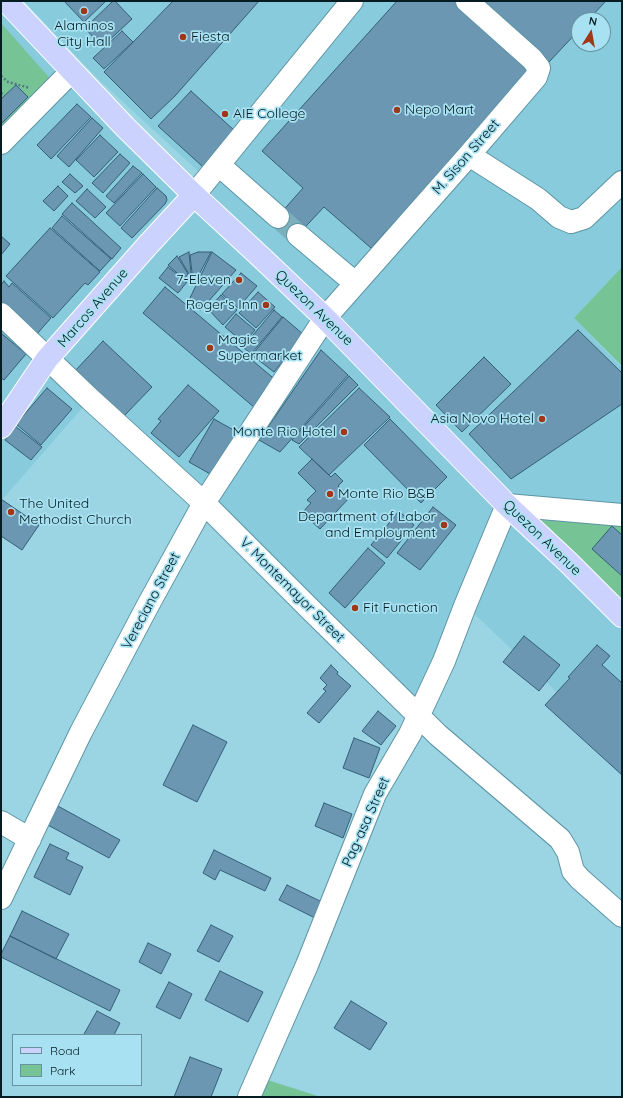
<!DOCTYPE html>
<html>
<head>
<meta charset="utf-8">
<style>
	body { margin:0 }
	#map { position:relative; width:623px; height:1098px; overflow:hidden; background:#9bd5e4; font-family:Quicksand,sans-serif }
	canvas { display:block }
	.frame { position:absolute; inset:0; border:2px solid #051d22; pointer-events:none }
	.legend { position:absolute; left:12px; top:1034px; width:130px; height:52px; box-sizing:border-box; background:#a8e2f2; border:1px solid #67939f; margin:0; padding:5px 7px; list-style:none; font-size:12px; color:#051d22 }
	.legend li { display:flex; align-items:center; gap:8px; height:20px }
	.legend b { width:20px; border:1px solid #67939f }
	.north { position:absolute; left:571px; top:12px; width:40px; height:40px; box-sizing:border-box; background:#a8e2f2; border:1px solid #67939f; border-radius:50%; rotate:11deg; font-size:11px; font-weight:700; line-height:16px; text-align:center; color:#051d22 }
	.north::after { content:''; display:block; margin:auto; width:14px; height:18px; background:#9f3718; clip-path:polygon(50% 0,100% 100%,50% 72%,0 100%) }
</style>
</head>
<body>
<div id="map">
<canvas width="623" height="1098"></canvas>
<div class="frame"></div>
<ul class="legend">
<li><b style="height:5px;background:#cbd2fe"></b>Road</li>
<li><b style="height:11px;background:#76c395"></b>Park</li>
</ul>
<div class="north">N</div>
</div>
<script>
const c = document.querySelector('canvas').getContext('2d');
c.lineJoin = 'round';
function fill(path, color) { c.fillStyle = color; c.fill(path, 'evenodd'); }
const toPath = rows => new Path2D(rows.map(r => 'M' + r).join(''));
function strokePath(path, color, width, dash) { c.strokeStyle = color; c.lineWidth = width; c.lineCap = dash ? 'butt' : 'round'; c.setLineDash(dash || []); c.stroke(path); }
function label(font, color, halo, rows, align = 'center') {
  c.font = font + ' Quicksand,sans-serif'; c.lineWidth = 3.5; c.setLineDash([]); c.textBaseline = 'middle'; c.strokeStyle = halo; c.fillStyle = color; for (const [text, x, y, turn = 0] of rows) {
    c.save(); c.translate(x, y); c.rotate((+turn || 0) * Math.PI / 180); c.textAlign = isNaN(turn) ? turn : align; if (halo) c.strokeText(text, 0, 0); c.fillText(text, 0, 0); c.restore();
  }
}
const built = toPath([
	[1,1,194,195,352,1,622,1,622,267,574,318,622,368,622,754,466,606,419,716,90,399,1,501],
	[579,20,603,20,603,44,579,44],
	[24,1,344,1,199,172,95,76]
]);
const green = toPath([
	[1,23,62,92,1,152],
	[622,267,622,366,574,318],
	[532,520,593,522,622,526,622,607],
	[258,1077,321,1097,249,1097]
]);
const building = toPath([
	[64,1,106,1,84,22,64,1],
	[113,1,115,1,132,19,102,47,85,28,113,1],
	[173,1,259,1,175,96,151,119,104,72,173,1],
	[397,1,455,1,532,70,371,248,324,207,293,240,273,222,303,188,262,151,397,1],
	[482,1,606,1,588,20,579,20,579,30,549,62,482,1],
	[122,31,133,42,104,69,93,58,122,31],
	[16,85,28,97,1,124,1,99,16,85],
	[191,91,235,131,203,167,158,126,191,91],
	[77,104,91,117,51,159,37,145,77,104],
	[92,118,103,128,69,167,57,156,92,118],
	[100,135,118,152,94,177,76,160,100,135],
	[120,154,130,163,103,193,92,183,120,154],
	[133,166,142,173,114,203,106,196,133,166],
	[70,174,83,186,75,193,62,182,70,174],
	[143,174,156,187,120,226,106,213,143,174],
	[58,186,68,196,54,211,43,201,58,186],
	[157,188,166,196,167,200,165,204,132,238,121,228,157,188],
	[87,189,106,207,95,218,76,201,87,189],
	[72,203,121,248,112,259,62,214,72,203],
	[62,216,111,259,100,271,52,228,62,216],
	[50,228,100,272,88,285,85,283,53,318,6,276,50,228],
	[1,236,10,244,1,255,1,236],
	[189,252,191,274,189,274,179,257,189,252],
	[198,252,211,252,194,284,193,281,190,255,198,252],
	[212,252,236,270,200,311,189,300,212,252],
	[177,256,188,274,184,279,168,265,177,256],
	[168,267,187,282,178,293,159,278,168,267],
	[241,273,257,286,238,308,222,294,241,273],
	[4,281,9,287,12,283,51,318,36,335,1,304,1,285,4,281],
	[165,287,278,382,255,408,143,313,165,287],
	[258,292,275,307,256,328,239,313,258,292],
	[221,295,237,310,223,325,208,309,221,295],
	[274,310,282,317,251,354,243,347,274,310],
	[236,314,255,330,244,343,225,327,236,314],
	[283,317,304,335,274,372,252,355,283,317],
	[578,330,622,373,622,404,511,479,469,434,578,330],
	[1,333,26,354,4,380,1,378,1,333],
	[103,341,152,387,123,417,74,372,103,341],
	[321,350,348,375,280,452,259,440,321,350],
	[484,357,511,384,462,432,436,405,484,357],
	[349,376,358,385,299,444,292,440,349,376],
	[188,385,219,411,179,457,151,433,161,421,158,419,188,385],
	[47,388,72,409,41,445,16,424,47,388],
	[359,388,390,417,329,475,299,447,359,388],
	[214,419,237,432,212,475,189,462,214,419],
	[390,419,447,477,421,503,364,445,390,419],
	[15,426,42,447,31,460,5,440,15,426],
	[312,459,331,477,335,473,343,481,338,486,350,497,320,529,302,513,311,503,307,500,316,491,298,473,312,459],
	[1,499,39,525,22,550,1,536,1,499],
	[433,507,456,525,420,570,397,553,433,507],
	[399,511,414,525,387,558,371,545,399,511],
	[612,526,622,535,622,576,592,549,612,526],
	[368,548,385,563,345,608,329,593,368,548],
	[524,636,560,665,539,691,503,662,524,636],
	[597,645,610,656,602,665,622,683,622,775,545,705,570,678,568,677,597,645],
	[331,665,338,672,337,674,351,686,319,723,307,713,326,691,323,689,327,685,320,678,331,665],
	[378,711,396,726,381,745,362,731,378,711],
	[193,725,227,742,197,802,163,785,193,725],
	[354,738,380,748,369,778,343,768,354,738],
	[324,803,352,814,343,838,315,826,324,803],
	[56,805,120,840,109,858,46,824,56,805],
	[50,844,69,853,66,859,83,867,70,895,34,877,50,844],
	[214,850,271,878,265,891,220,870,215,880,203,873,214,850],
	[287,885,322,902,315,918,279,900,287,885],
	[22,911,69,934,56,959,10,936,22,911],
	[211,925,233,936,219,962,197,951,211,925],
	[10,936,120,990,110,1011,1,957,1,954,10,936],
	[148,943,171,954,161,974,139,962,148,943],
	[220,971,263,992,248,1022,205,1000,220,971],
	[169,982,192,994,180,1019,156,1007,169,982],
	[351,1001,387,1023,370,1050,334,1028,351,1001],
	[97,1011,120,1023,114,1035,86,1035,84,1034,97,1011],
	[190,1057,222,1069,211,1097,174,1097,190,1057]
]);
const minorTunnel = toPath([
	[278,217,298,235]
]);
const path = toPath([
	[1,76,8,82,30,88],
	[1,93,4,96]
]);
const minor = toPath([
	[1,143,72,71],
	[469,155,538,199,559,217,571,222,584,218,622,182],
	[219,165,278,217],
	[194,195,352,1],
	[298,235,355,283],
	[1,314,90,399,204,503,311,610,438,735,560,839,568,852,573,871,580,879,622,916],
	[1,822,30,839],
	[1,898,81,732,147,607,204,503,325,318,469,155,536,77,539,68,532,59,467,1],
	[249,1097,307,965,375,794,410,734,444,661,465,606,507,505,622,515]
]);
const major = toPath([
	[6,1,126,128,194,195,263,259,325,318,507,505,568,562,622,616],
	[1,427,47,359,147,246,194,195]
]);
const markers = [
	[84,11,4,"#9f3718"],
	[183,37,4,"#9f3718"],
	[397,110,4,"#9f3718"],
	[225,114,4,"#9f3718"],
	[239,280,4,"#9f3718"],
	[266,305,4,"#9f3718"],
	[210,348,4,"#9f3718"],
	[542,419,4,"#9f3718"],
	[344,432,4,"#9f3718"],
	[330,494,4,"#9f3718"],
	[11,512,4,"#9f3718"],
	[444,525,4,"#9f3718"],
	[355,608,4,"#9f3718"]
];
const poiNames = [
	["Alaminos",84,26,"center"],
	["City Hall",84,42,"center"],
	["Fiesta",191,37],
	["Nepo Mart",405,110],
	["AIE College",233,114],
	["7-Eleven",231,280,"right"],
	["Roger's Inn",258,305,"right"],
	["Magic",218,340],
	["Supermarket",218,356],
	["Asia Novo Hotel",534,419,"right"],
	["Monte Rio Hotel",336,432,"right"],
	["Monte Rio B&B",338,494],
	["The United",19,504],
	["Methodist Church",19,520],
	["Department of Labor",436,517,"right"],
	["and Employment",436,533,"right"],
	["Fit Function",363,608]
];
const streetNames = [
	["M. Sison Street",466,157,-49],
	["Marcos Avenue",93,308,-49],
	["Quezon Avenue",314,308,44],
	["Quezon Avenue",542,538,44],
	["V. Montemayor Street",292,590,45],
	["Vereciano Street",151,601,-62],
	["Pag-asa Street",366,822,-66]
];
fill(built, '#87cbdd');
fill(green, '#76c395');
fill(building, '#6b97b2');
strokePath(building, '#345f78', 1);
strokePath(minorTunnel, '#7db0bd', 22, [22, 11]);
strokePath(minor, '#5d95a4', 24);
strokePath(major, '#fff', 24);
strokePath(path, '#517a84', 2.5, [2, 2]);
strokePath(minor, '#fff', 22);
strokePath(major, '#cbd2fe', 22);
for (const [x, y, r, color] of markers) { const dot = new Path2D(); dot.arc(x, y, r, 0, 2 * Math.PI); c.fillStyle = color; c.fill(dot); strokePath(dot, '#a8e2f2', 1.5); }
label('14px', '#051d22', '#a8e2f2', poiNames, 'left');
label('14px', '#051d22', '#a8e2f2', streetNames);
</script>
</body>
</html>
